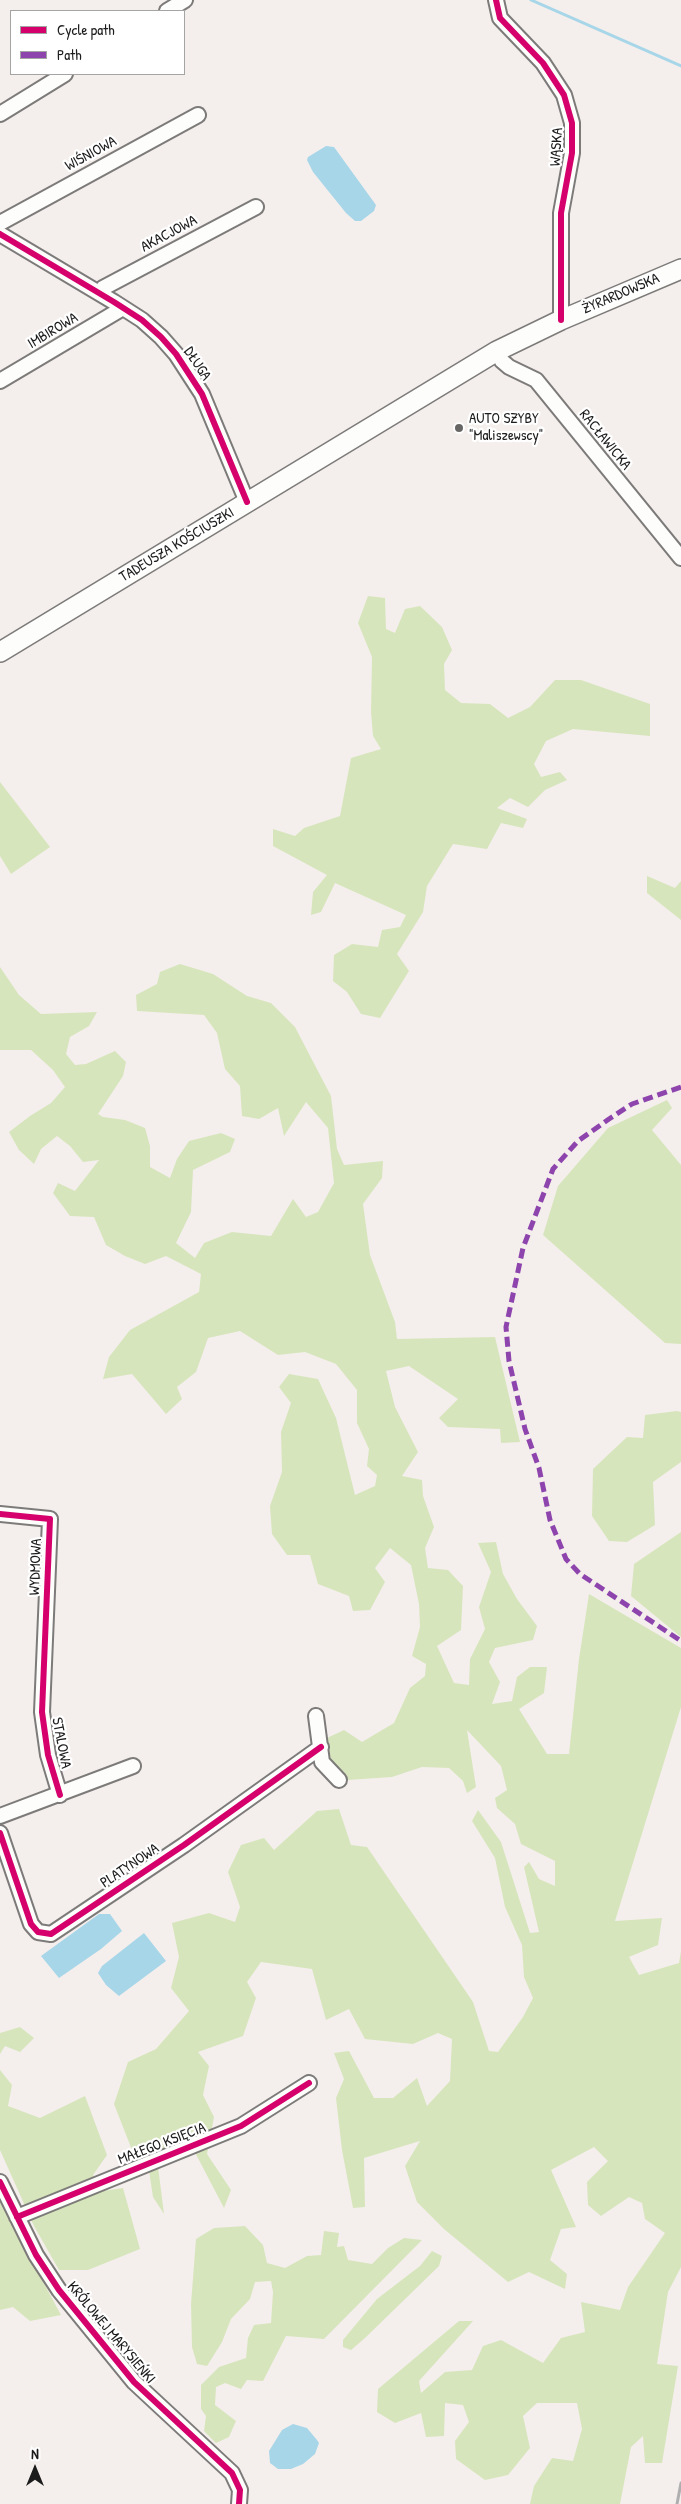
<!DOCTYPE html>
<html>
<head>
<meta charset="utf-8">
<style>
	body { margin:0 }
	#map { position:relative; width:681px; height:2504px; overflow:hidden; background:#f4efec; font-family:"Patrick Hand",sans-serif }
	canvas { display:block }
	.legend { position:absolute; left:10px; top:10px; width:175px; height:65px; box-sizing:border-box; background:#fff; border:1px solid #a4a4a4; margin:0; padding:6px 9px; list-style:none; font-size:15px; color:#1c1c1c }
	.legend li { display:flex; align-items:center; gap:10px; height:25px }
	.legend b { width:25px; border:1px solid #a4a4a4 }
	.north { position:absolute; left:10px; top:2444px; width:50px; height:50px; -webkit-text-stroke:4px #fff; paint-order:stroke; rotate:0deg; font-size:14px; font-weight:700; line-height:20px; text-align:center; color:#1c1c1c }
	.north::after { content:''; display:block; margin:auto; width:18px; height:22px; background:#1c1c1c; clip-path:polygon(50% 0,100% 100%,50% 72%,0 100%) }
</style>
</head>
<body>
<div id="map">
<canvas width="681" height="2504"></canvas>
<ul class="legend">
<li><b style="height:6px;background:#d6006c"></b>Cycle path</li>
<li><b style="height:6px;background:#8e44ad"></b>Path</li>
</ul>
<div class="north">N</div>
</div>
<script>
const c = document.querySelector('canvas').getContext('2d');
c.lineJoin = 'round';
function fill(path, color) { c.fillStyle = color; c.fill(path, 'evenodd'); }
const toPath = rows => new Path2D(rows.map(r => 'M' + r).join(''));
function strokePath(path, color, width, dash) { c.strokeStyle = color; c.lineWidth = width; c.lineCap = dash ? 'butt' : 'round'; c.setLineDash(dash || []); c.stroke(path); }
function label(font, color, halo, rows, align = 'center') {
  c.font = font + ' "Patrick Hand",sans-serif'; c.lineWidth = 4.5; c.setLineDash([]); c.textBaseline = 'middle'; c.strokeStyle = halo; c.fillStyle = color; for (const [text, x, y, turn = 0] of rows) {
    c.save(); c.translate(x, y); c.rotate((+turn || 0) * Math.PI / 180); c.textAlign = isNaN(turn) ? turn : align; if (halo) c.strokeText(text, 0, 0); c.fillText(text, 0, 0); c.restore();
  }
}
const green = toPath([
	[368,596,385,598,386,629,395,633,405,609,420,606,442,627,452,650,444,664,445,690,461,703,490,704,508,718,530,707,555,680,581,680,650,704,650,736,573,729,546,741,534,764,541,777,560,772,567,780,545,790,528,807,510,798,497,808,527,819,523,828,501,823,487,849,453,844,427,886,423,912,397,954,409,971,380,1018,361,1014,347,992,333,981,334,955,352,944,378,947,382,930,400,927,406,915,335,883,321,912,311,915,313,892,327,875,273,846,273,829,295,836,304,828,340,816,351,758,381,749,373,736,371,712,372,657,358,623],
	[0,782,50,847,11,874,0,856],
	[647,876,675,888,681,881,681,920,647,893],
	[180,964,213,974,247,996,271,1003,295,1027,331,1096,337,1149,344,1165,383,1161,382,1178,363,1204,370,1255,395,1322,397,1339,495,1337,520,1442,501,1443,500,1429,448,1427,439,1418,458,1399,409,1366,386,1371,395,1407,418,1452,402,1476,422,1480,423,1496,434,1527,425,1548,428,1568,448,1570,463,1586,461,1630,437,1646,454,1683,469,1685,470,1659,485,1629,479,1607,491,1572,478,1543,496,1542,503,1574,517,1599,537,1626,533,1640,495,1648,489,1662,500,1682,492,1704,512,1701,517,1677,530,1667,547,1667,544,1693,519,1709,547,1754,569,1754,579,1659,589,1594,681,1648,681,1707,615,1921,662,1918,658,1945,629,1957,639,1975,679,1963,681,1951,681,2267,668,2292,657,2364,678,2366,662,2463,645,2463,643,2436,631,2447,620,2504,530,2504,534,2486,552,2458,573,2461,582,2429,577,2403,537,2403,523,2416,530,2448,508,2475,485,2480,456,2459,455,2441,469,2422,463,2405,445,2403,444,2436,426,2437,421,2413,395,2423,377,2412,378,2389,459,2321,473,2321,419,2381,421,2393,445,2372,472,2370,483,2346,501,2340,543,2363,561,2338,585,2332,581,2302,620,2310,628,2287,665,2233,645,2219,642,2203,629,2197,601,2216,588,2205,587,2182,608,2161,594,2147,551,2170,576,2227,561,2229,550,2260,567,2274,565,2289,529,2272,508,2282,444,2229,417,2202,405,2166,420,2141,364,2158,365,2207,353,2208,342,2150,336,2098,344,2079,334,2053,349,2051,374,2098,393,2098,417,2078,427,2106,450,2081,452,2039,438,2033,413,2044,365,2039,349,2009,326,2020,312,1969,261,1962,247,1982,256,1998,243,2036,198,2052,209,2066,203,2095,214,2117,207,2154,231,2190,224,2208,188,2139,156,2151,164,2214,153,2197,149,2171,132,2150,114,2104,128,2062,156,2049,189,2011,171,1988,179,1957,172,1923,209,1913,235,1922,240,1907,228,1872,241,1845,264,1838,274,1850,317,1811,339,1809,351,1845,367,1847,473,2002,489,2051,498,2052,523,2017,533,1998,524,1977,522,1945,505,1907,495,1858,472,1821,478,1810,501,1842,530,1933,539,1932,524,1867,529,1862,539,1879,555,1886,555,1861,521,1844,515,1824,497,1808,495,1798,507,1790,501,1766,467,1730,476,1787,467,1793,463,1781,449,1768,422,1767,392,1777,348,1780,329,1757,327,1738,344,1730,362,1742,394,1723,410,1688,425,1676,426,1664,412,1656,420,1627,419,1604,411,1565,390,1548,375,1568,385,1582,370,1610,353,1611,349,1596,318,1584,310,1555,287,1555,272,1534,270,1506,282,1472,281,1432,291,1403,279,1387,289,1374,318,1379,336,1418,355,1495,375,1486,377,1475,367,1466,369,1449,357,1423,357,1390,336,1364,305,1352,278,1355,240,1331,208,1338,196,1372,177,1387,182,1399,166,1414,132,1374,103,1379,109,1357,130,1330,199,1292,201,1274,166,1256,145,1264,125,1256,106,1245,94,1217,70,1216,53,1193,58,1183,75,1191,99,1160,83,1162,70,1146,57,1136,41,1149,34,1164,19,1150,9,1132,30,1116,51,1103,65,1087,53,1070,31,1050,0,1050,0,967,19,995,41,1014,97,1012,89,1026,70,1037,66,1054,75,1065,86,1064,115,1051,126,1062,123,1076,98,1114,103,1117,125,1120,145,1128,150,1146,150,1167,170,1178,177,1159,189,1141,221,1133,235,1139,230,1152,193,1170,191,1212,176,1243,195,1258,204,1243,232,1232,271,1236,293,1199,306,1217,318,1212,334,1183,328,1128,306,1102,284,1136,278,1108,259,1119,242,1116,240,1086,225,1069,217,1033,204,1015,137,1011,136,995,157,984,160,972],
	[667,1100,672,1108,652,1130,681,1165,681,1344,665,1343,543,1235,558,1186,608,1128],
	[677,1411,681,1412,681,1462,653,1482,655,1525,627,1542,609,1541,592,1516,593,1469,627,1437,643,1438,645,1415],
	[681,1532,681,1637,631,1596,634,1564],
	[20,2027,34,2038,20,2052,5,2046,0,2054,0,2033],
	[0,2070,12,2085,8,2106,40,2118,85,2096,107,2155,93,2175,103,2191,123,2188,140,2249,88,2270,59,2270,34,2226,0,2150],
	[0,2201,2,2206,61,2315,30,2321,13,2307,0,2310],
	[245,2226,263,2245,267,2263,285,2268,307,2256,321,2255,324,2231,339,2233,337,2247,344,2246,348,2260,372,2264,388,2248,404,2238,422,2240,324,2339,286,2336,263,2381,247,2380,241,2389,225,2383,216,2387,215,2405,236,2421,229,2437,216,2443,204,2431,206,2416,201,2409,201,2385,219,2367,246,2358,248,2338,254,2325,271,2323,273,2292,271,2281,255,2282,250,2299,231,2319,222,2342,207,2366,197,2364,192,2347,191,2304,196,2239,214,2228],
	[432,2251,442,2256,439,2266,365,2338,351,2350,343,2347,343,2340,377,2299,420,2266]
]);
const water = toPath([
	[326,146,334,147,376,205,374,211,361,221,355,221,346,213,313,172,307,160,308,157],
	[99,1914,110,1914,122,1931,101,1949,59,1978,41,1956],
	[144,1933,166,1961,119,1996,106,1985,98,1973,102,1966],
	[293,2424,307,2428,317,2440,319,2443,315,2454,303,2464,291,2469,278,2469,270,2463,269,2451,282,2430]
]);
const stream = toPath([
	[531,0,681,66]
]);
const minor = toPath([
	[496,0,500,18,543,63,564,95,572,123,572,153,561,213,561,320],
	[167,11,185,0],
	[0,114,65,74],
	[0,223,198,115],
	[0,234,114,302,142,320,161,337,176,354,202,394,247,502],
	[99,293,103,288,256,207],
	[497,351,502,361,509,367,536,380,681,558],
	[0,381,123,308],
	[0,1514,50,1519,42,1712,48,1755,60,1795],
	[316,1716,322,1762,339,1780],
	[0,1816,133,1766],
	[0,1833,31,1924,38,1932,51,1934,184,1845,321,1747],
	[0,2182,36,2255,59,2290,134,2382,232,2473,240,2490,239,2504],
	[17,2217,241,2126,309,2083]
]);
const major = toPath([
	[0,652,497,351,561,320,681,269]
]);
const rail = toPath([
	[677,2504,681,2483]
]);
const quiet = toPath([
	[681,1087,632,1104,609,1119,578,1141,553,1169,523,1248,506,1327,509,1361,525,1429,539,1468,550,1520,566,1559,580,1574,681,1641]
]);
const cycleway = toPath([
	[496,0,500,18,543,63,564,95,572,123,572,153,561,213,561,320],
	[0,234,114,302,142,320,161,337,176,354,202,394,247,502],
	[0,1514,50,1519,42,1712,48,1755,60,1795],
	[0,1833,31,1924,38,1932,51,1934,184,1845,321,1747],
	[0,2182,36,2255,59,2290,134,2382,232,2473,240,2490,239,2504],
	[17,2217,241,2126,309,2083]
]);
const markers = [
	[459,428,5,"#686665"]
];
const streetNames = [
	["WĄSKA",557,147,-86],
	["WIŚNIOWA",91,154,-29],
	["AKACJOWA",169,234,-28],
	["ŻYRARDOWSKA",621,294,-23],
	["IMBIROWA",53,331,-31],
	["DŁUGA",197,364,56],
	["RACŁAWICKA",605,440,51],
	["TADEUSZA KOŚCIUSZKI",177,545,-31],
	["WYDMOWA",36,1567,-88],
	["STALOWA",61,1743,79],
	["PLATYNOWA",130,1866,-34],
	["MAŁEGO KSIĘCIA",162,2144,-21],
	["KRÓLOWEJ MARYSIEŃKI",111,2333,50]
];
const poiNames = [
	["AUTO SZYBY",469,419],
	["\"Maliszewscy\"",469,436]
];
fill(green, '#d7e5bc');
fill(water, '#a8d6e9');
strokePath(stream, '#a8d6e9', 3);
strokePath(minor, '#7d7b7a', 18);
strokePath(major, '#7d7b7a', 22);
strokePath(minor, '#fdfdfc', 14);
strokePath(major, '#fdfdfc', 19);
strokePath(rail, '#b0afaf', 3);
strokePath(quiet, '#8e44ad', 5, [10, 5]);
strokePath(cycleway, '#d6006c', 6);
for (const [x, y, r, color] of markers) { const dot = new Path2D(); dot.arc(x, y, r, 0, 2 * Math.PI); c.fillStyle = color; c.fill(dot); strokePath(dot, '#fff', 2); }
label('15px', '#1c1c1c', '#fff', streetNames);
label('15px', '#1c1c1c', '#fff', poiNames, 'left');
</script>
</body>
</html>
